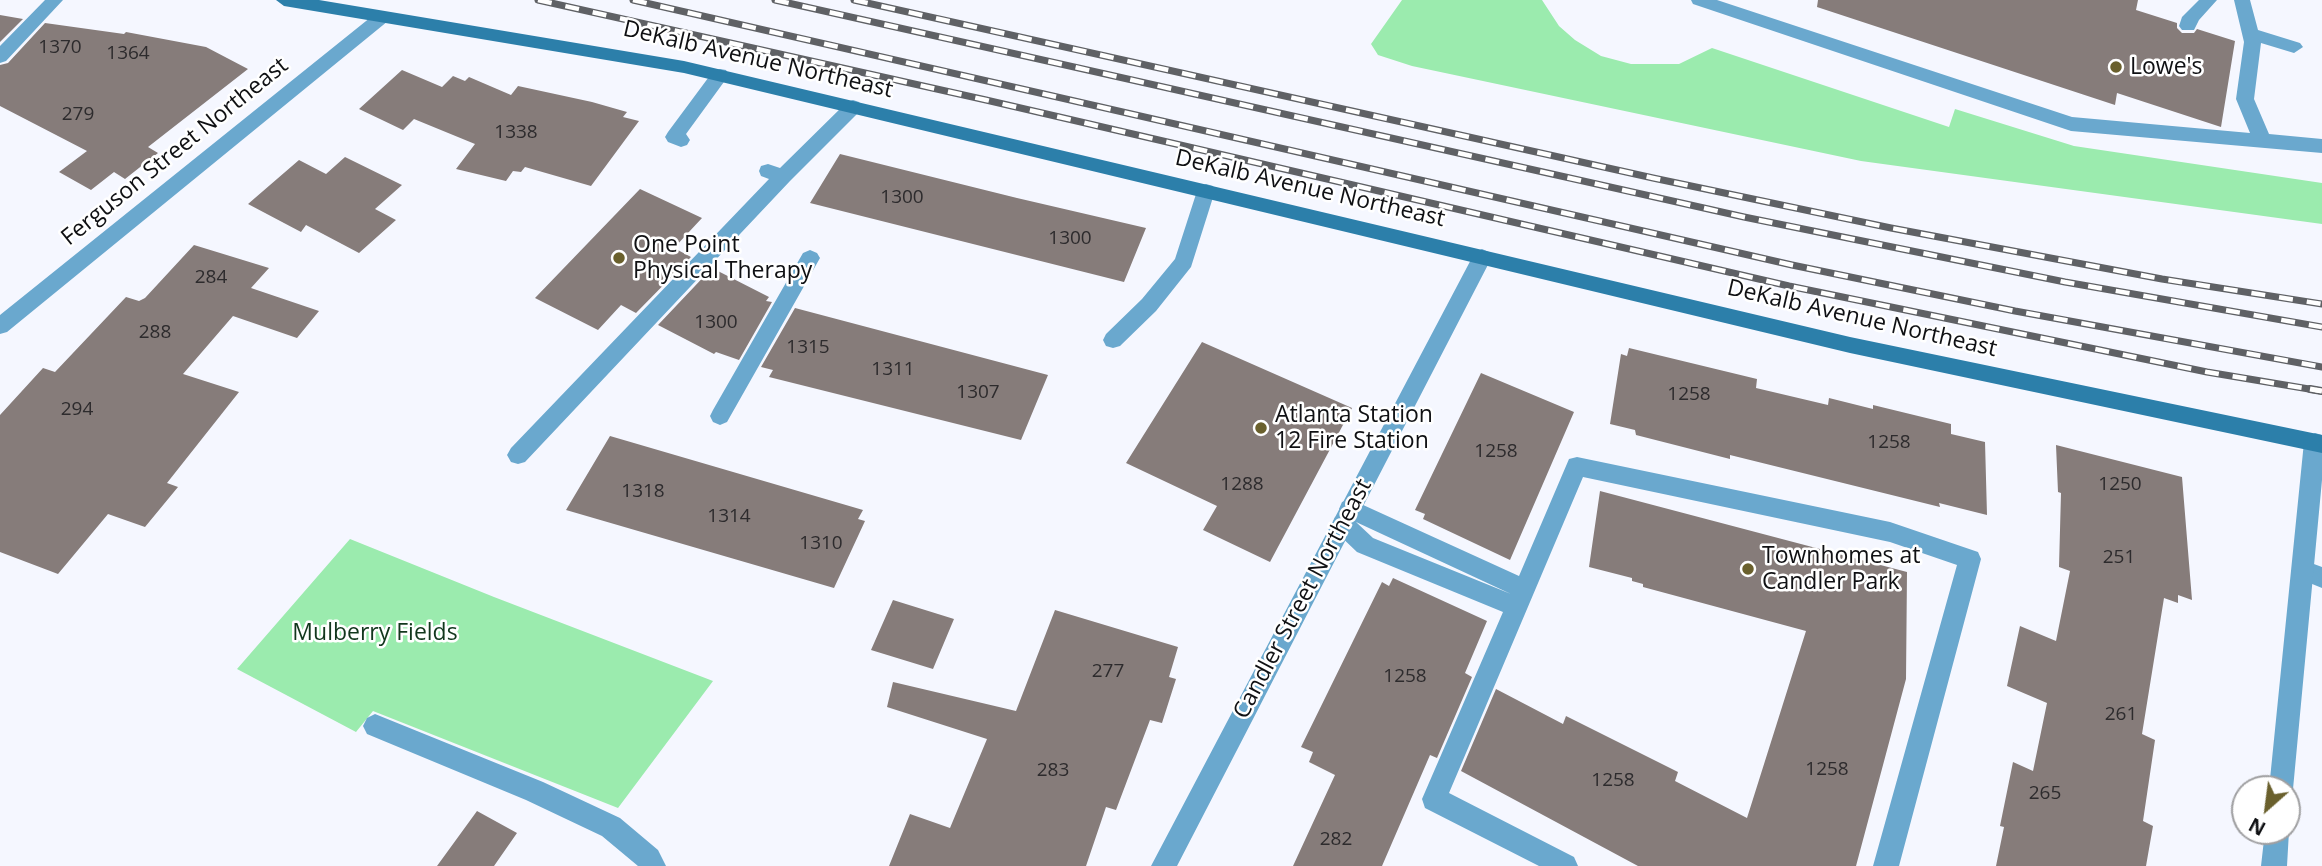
<!DOCTYPE html>
<html>
<head>
<meta charset="utf-8">
<style>
	body { margin:0 }
	#map { position:relative; width:2322px; height:866px; overflow:hidden; background:#f5f7ff; font-family:"Open Sans",sans-serif }
	canvas { display:block }
	.north { position:absolute; left:2231px; top:775px; width:70px; height:70px; box-sizing:border-box; background:#fff; border:2px solid #9f9fa1; border-radius:50%; rotate:208deg; font-size:19px; font-weight:700; line-height:28px; text-align:center; color:#0f1013 }
	.north::after { content:''; display:block; margin:auto; width:24px; height:32px; background:#6a602d; clip-path:polygon(50% 0,100% 100%,50% 72%,0 100%) }
</style>
</head>
<body>
<div id="map">
<canvas width="2322" height="866"></canvas>
<div class="north">N</div>
</div>
<script>
const c = document.querySelector('canvas').getContext('2d');
c.lineJoin = 'round';
function fill(path, color) { c.fillStyle = color; c.fill(path, 'evenodd'); }
const toPath = rows => new Path2D(rows.map(r => 'M' + r).join(''));
function strokePath(path, color, width, dash) { c.strokeStyle = color; c.lineWidth = width; c.lineCap = dash ? 'butt' : 'round'; c.setLineDash(dash || []); c.stroke(path); }
function label(font, color, halo, rows, align = 'center') {
  c.font = font + ' "Open Sans",sans-serif'; c.lineWidth = 5; c.setLineDash([]); c.textBaseline = 'middle'; c.strokeStyle = halo; c.fillStyle = color; for (const [text, x, y, turn = 0] of rows) {
    c.save(); c.translate(x, y); c.rotate((+turn || 0) * Math.PI / 180); c.textAlign = isNaN(turn) ? turn : align; if (halo) c.strokeText(text, 0, 0); c.fillText(text, 0, 0); c.restore();
  }
}
const green = toPath([
	[1402,0,1542,0,1559,26,1575,40,1601,56,1631,64,1679,64,1712,48,1949,127,1955,109,2074,146,2322,183,2322,224,1861,161,1412,66,1378,55,1371,44],
	[350,539,494,597,713,681,618,808,373,711,356,732,237,669]
]);
const building = toPath([
	[1818,0,2138,0,2136,10,2177,23,2177,28,2182,33,2194,33,2197,29,2235,41,2221,127,2117,93,2115,105,1817,7],
	[0,15,23,19,0,42],
	[45,23,124,34,126,32,206,47,248,69,148,147,158,153,125,179,114,172,91,190,59,172,87,151,0,106,0,65,8,63],
	[402,70,442,87,453,76,465,81,469,77,511,95,518,86,592,102,627,112,623,117,639,121,591,186,525,167,521,172,513,171,506,181,456,169,475,144,414,119,403,130,359,109],
	[840,154,1017,198,1146,228,1124,282,810,203],
	[345,157,402,185,375,209,396,220,359,253,306,225,301,232,248,204,299,160,326,174],
	[640,189,702,218,674,248,691,257,636,313,621,305,598,330,535,298],
	[194,245,269,268,251,288,319,311,297,338,233,316,183,374,239,392,167,483,178,487,145,527,108,514,58,574,0,552,0,415,43,368,55,372,126,297,139,301,145,298],
	[712,268,769,297,766,301,772,302,739,360,716,352,714,354,658,325],
	[795,308,1048,375,1021,440,769,377,773,370,761,367],
	[1202,342,1352,408,1270,562,1203,530,1217,506,1126,463],
	[1629,348,1757,379,1756,388,1828,405,1829,398,1873,409,1873,405,1951,424,1951,434,1985,442,1987,515,1939,503,1940,507,1730,455,1730,459,1636,435,1635,430,1610,424,1621,354,1627,356],
	[1481,373,1574,412,1510,560,1423,519,1425,514,1415,510],
	[610,436,863,510,858,519,865,521,834,588,566,510],
	[2056,445,2182,477,2192,600,2178,595,2178,603,2164,598,2142,734,2155,740,2143,821,2153,826,2146,866,1996,866,2004,827,2000,826,2013,762,2033,771,2047,703,2007,686,2020,626,2056,641,2070,571,2059,567,2061,493,2058,492],
	[1600,491,1907,572,1906,679,1856,866,1638,866,1461,771,1496,689,1563,724,1566,716,1678,772,1675,781,1747,818,1806,631,1643,587,1643,584,1632,581,1632,578,1589,567],
	[1393,578,1487,621,1465,673,1472,677,1437,758,1430,755,1382,866,1293,866,1335,775,1309,762,1313,752,1301,747,1382,582,1389,586],
	[893,600,954,619,933,669,871,650],
	[1055,610,1178,647,1169,677,1176,679,1162,723,1150,720,1116,810,1106,807,1086,866,889,866,910,814,950,828,987,739,887,707,893,682,1016,711],
	[477,811,517,833,494,866,437,866]
]);
const lane = toPath([
	[45,0,63,0,6,61,0,63,0,46,45,0],
	[1691,0,1717,0,2072,117,2250,133,2236,99,2244,42,2234,0,2250,0,2258,30,2300,43,2303,47,2294,53,2261,43,2254,99,2269,134,2322,139,2322,153,2071,131,1693,4,1691,0],
	[2199,0,2217,0,2199,20,2194,30,2182,30,2179,26,2182,17,2199,0],
	[720,69,726,70,729,75,686,134,690,140,687,145,681,147,668,142,665,137,668,132,714,70,720,69],
	[853,100,859,102,862,107,859,112,790,181,525,462,518,464,511,462,507,455,511,448,769,179,761,176,759,171,761,166,768,164,780,168,847,102,853,100],
	[1206,184,1213,186,1215,191,1191,267,1156,311,1120,346,1113,348,1106,346,1103,340,1106,334,1142,299,1175,259,1197,191,1199,186,1206,184],
	[810,250,817,253,820,258,727,422,720,425,713,422,710,416,713,410,803,253,810,250],
	[1577,457,1890,522,1978,552,1981,559,1899,866,1873,866,1957,565,1890,542,1583,477,1449,793,1574,857,1578,866,1539,866,1425,808,1422,799,1503,612,1357,552,1335,531,1332,524,1335,517,1342,515,1339,509,1342,502,1350,499,1519,576,1569,459,1577,457],
	[1356,522,1511,594,1373,538,1356,522],
	[2303,560,2322,567,2322,588,2295,577,2292,570,2295,563,2303,560],
	[375,714,543,782,620,818,658,850,666,866,638,866,602,836,526,800,367,734,363,726,367,718,375,714]
]);
const street = toPath([
	[382,11,391,17,388,21,7,332,0,334,0,315,376,13,382,11],
	[1482,249,1489,252,1492,257,1177,866,1151,866,1475,252,1482,249],
	[2315,433,2322,435,2322,480,2293,789,2287,799,2287,789,2269,789,2304,442,2308,436,2315,433],
	[2287,825,2289,831,2287,866,2261,866,2265,831,2287,831,2287,825]
]);
const secondary = toPath([
	[276,0,319,0,684,61,1850,337,2322,435,2322,453,1850,353,684,73,284,6,276,0]
]);
const railFar1 = toPath([
	[538,0,986,100,1789,286,2207,372,2321,391],
	[633,0,1792,265,2015,311,2322,367],
	[775,0,1744,217,2065,282,2322,327],
	[854,0,1653,178,1891,228,2162,279,2322,304]
]);
const rail = toPath([
	[2310,389,2322,391]
]);
const markers = [
	[2116,67,7,"#6a602d"],
	[619,258,7,"#6a602d"],
	[1261,428,7,"#6a602d"],
	[1748,569,7,"#6a602d"]
];
const numberNames = [
	["1370",60,48],
	["1364",128,54],
	["279",78,115],
	["1338",516,133],
	["1300",902,198],
	["1300",1070,239],
	["284",211,278],
	["1300",716,323],
	["288",155,333],
	["1315",808,348],
	["1311",893,370],
	["1307",978,393],
	["1258",1689,395],
	["294",77,410],
	["1258",1889,443],
	["1258",1496,452],
	["1288",1242,485],
	["1250",2120,485],
	["1318",643,492],
	["1314",729,517],
	["1310",821,544],
	["251",2119,558],
	["277",1108,672],
	["1258",1405,677],
	["261",2121,715],
	["1258",1827,770],
	["283",1053,771],
	["1258",1613,781],
	["265",2045,794],
	["282",1336,840]
];
const streetNames = [
	["DeKalb Avenue Northeast",758,60,13],
	["Ferguson Street Northeast",175,152,-39],
	["DeKalb Avenue Northeast",1310,189,13],
	["DeKalb Avenue Northeast",1862,319,13],
	["Candler Street Northeast",1303,599,-62]
];
const poiNames = [
	["Lowe's",2130,67],
	["One Point",633,245],
	["Physical Therapy",633,271],
	["Atlanta Station",1275,415],
	["12 Fire Station",1275,441],
	["Townhomes at",1762,556],
	["Candler Park",1762,582]
];
const parkNames = [
	["Mulberry Fields",375,633]
];
fill(green, '#9bebae');
fill(building, '#867c7a');
fill(lane, '#6aa8ce');
fill(street, '#6aa8ce');
fill(secondary, '#2c7faa');
strokePath(railFar1, '#5f6165', 7);
strokePath(rail, '#5f6165', 8);
strokePath(railFar1, '#fff', 4.5, [14]);
strokePath(rail, '#fff', 5, [17]);
for (const [x, y, r, color] of markers) { const dot = new Path2D(); dot.arc(x, y, r, 0, 2 * Math.PI); c.fillStyle = color; c.fill(dot); strokePath(dot, '#fff', 2.5); }
label('19px', '#2d2b2d', null, numberNames);
label('23px', '#0f1013', '#fff', streetNames);
label('23px', '#0f1013', '#fff', poiNames, 'left');
label('23px', '#12371d', '#fff', parkNames);
</script>
</body>
</html>
